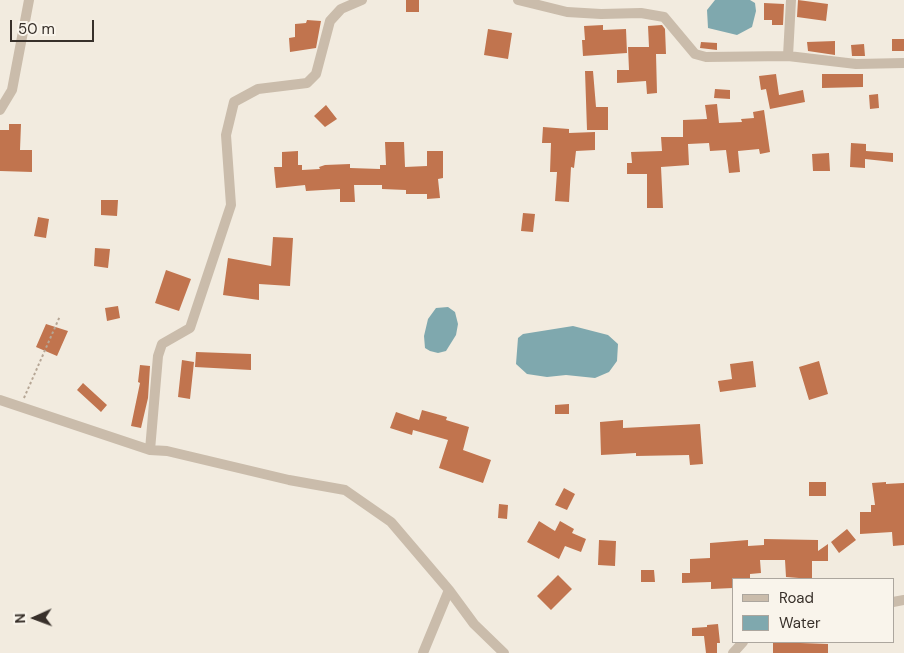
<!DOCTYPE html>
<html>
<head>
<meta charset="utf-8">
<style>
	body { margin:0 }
	#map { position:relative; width:904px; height:653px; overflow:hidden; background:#f2ebdf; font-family:"DM Sans",sans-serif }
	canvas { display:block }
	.legend { position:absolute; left:732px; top:578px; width:162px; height:65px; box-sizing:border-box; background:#f9f4eb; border:1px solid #aca69e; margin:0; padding:6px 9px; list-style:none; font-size:15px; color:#38302a }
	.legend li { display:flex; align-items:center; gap:10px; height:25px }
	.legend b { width:25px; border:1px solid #aca69e }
	.north { position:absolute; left:10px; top:593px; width:50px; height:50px; -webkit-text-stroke:4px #f9f4eb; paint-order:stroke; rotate:268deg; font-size:14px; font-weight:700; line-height:20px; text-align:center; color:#38302a }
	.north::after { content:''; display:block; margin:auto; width:18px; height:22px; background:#38302a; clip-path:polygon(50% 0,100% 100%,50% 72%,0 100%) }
	.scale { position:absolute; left:10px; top:20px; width:84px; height:22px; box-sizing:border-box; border:2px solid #38302a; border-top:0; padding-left:6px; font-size:15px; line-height:18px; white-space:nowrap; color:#38302a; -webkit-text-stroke:4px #f9f4eb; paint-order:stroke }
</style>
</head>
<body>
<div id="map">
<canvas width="904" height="653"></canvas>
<ul class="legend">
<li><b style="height:6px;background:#cabcab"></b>Road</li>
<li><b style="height:14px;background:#7fa8ae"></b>Water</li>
</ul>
<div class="north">N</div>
<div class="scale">50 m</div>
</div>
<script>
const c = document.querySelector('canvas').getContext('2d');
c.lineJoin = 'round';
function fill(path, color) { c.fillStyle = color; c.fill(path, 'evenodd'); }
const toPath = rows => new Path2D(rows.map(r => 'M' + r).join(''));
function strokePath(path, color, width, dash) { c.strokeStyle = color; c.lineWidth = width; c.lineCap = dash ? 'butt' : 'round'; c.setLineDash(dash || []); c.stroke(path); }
const water = toPath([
	[715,0,750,0,755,3,756,11,752,27,737,35,708,28,707,10],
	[448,307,455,312,458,324,456,335,446,351,438,353,430,351,425,348,424,336,428,319,436,308],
	[573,326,608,335,618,344,617,361,609,372,595,378,566,375,547,377,527,374,516,364,518,338,523,334]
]);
const building = toPath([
	[406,0,419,0,419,12,406,12],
	[798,0,828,4,826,21,797,17],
	[764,3,784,4,783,25,772,25,772,20,764,20],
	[307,20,321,21,316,48,290,52,289,38,295,37,295,24,306,23],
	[603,25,603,30,626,29,627,53,583,56,582,40,585,40,584,26],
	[662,25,665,29,666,54,656,54,657,93,647,94,646,81,617,83,617,70,629,70,628,47,649,47,648,26],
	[488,29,512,33,508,59,484,55],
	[892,39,904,39,904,51,892,51],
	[835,41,835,55,808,51,807,42],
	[701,42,717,43,717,50,700,48],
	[864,44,865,56,852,56,851,45],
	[585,71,593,71,596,107,608,107,608,130,587,130],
	[776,74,779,95,803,90,805,102,770,109,766,89,761,90,759,76],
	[822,74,863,74,863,87,822,88],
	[715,89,730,90,730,99,714,98],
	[878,94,879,108,870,109,869,95],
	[717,104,719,123,742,122,741,119,754,118,753,112,764,110,770,152,760,154,759,149,738,151,740,172,729,173,726,150,710,151,709,143,688,144,689,165,661,167,663,208,647,208,647,174,627,174,627,163,632,163,631,152,662,151,661,137,683,137,683,120,707,119,705,105],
	[326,105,337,119,325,127,314,116],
	[9,124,21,124,20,150,32,150,32,172,0,171,0,130,9,130],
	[543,127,569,129,569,133,595,132,595,150,576,151,574,168,571,167,569,202,555,201,557,172,550,172,551,143,542,143],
	[385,142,404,142,405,167,427,166,427,151,443,151,443,178,438,179,440,198,427,199,427,194,406,194,406,190,382,189,382,185,354,185,355,202,340,202,340,189,306,191,305,185,276,188,274,167,282,167,282,152,298,151,298,165,302,165,302,170,320,169,319,167,325,165,350,164,350,168,380,169,380,165,386,165],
	[851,143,866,144,866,151,893,153,893,162,865,159,865,168,850,167],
	[829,153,830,171,813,171,812,154],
	[101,200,118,200,117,216,101,215],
	[523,213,535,214,533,232,521,231],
	[38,217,49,219,46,238,34,236],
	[273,237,293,238,290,286,259,284,259,300,223,295,228,258,271,266],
	[95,248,110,249,108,268,94,266],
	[166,270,191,279,179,311,155,303],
	[118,306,120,318,107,321,105,308],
	[46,324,68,331,57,356,36,347],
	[196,352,251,354,251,370,195,367],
	[182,360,194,362,190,399,178,397],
	[753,361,756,387,720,392,718,381,732,379,730,364],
	[819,361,828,394,809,400,799,367],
	[140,365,150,366,148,398,141,428,131,426,140,383,138,382],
	[83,383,107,405,101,412,77,390],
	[569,404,569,414,555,414,555,405],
	[422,410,447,417,446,420,469,427,463,450,491,460,483,483,439,468,448,440,413,430,412,435,390,428,396,412,419,420],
	[623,420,623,428,700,424,703,464,690,465,689,455,636,456,636,453,601,455,600,422],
	[809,482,826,482,826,496,809,496],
	[886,482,886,484,904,483,904,545,893,546,892,532,860,534,860,512,871,512,871,505,875,505,872,483],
	[564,488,575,494,567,510,555,505],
	[499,504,508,505,507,519,498,518],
	[539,521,555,531,560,521,574,529,572,533,586,539,581,552,565,546,559,559,527,542],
	[847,529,856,540,839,553,831,542],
	[764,539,818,540,818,551,828,544,828,561,812,561,812,579,786,577,785,560,760,560,761,573,750,574,750,579,732,579,733,588,711,589,711,582,682,583,682,573,690,573,690,559,710,558,710,543,748,540,748,546,764,545],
	[599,540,616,541,615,566,598,565],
	[641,570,654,570,655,582,641,582],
	[558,575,572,589,551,610,537,596],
	[718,624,720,643,717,643,717,653,706,653,704,636,692,636,692,628,707,627,707,625],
	[773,642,828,644,828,653,773,653]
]);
const path = toPath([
	[24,398,60,316]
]);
const street = toPath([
	[518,0,567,12,601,14,641,13,664,17,695,54,706,57,788,56,856,64,904,63],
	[788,56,791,0],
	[0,110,12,90,29,0],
	[0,400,150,450,167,451,289,480,345,490,391,522,449,590,423,653],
	[150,450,158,356,162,344,190,328,231,205,226,135,234,102,258,89,307,83,316,74,330,21,341,9,362,0],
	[449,590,474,624,504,653],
	[893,602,904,600],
	[733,653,743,642]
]);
fill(water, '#7fa8ae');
fill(building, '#c1744e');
strokePath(path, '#b6a695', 2, [2.5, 2.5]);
strokePath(street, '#cabcab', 10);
</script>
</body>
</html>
